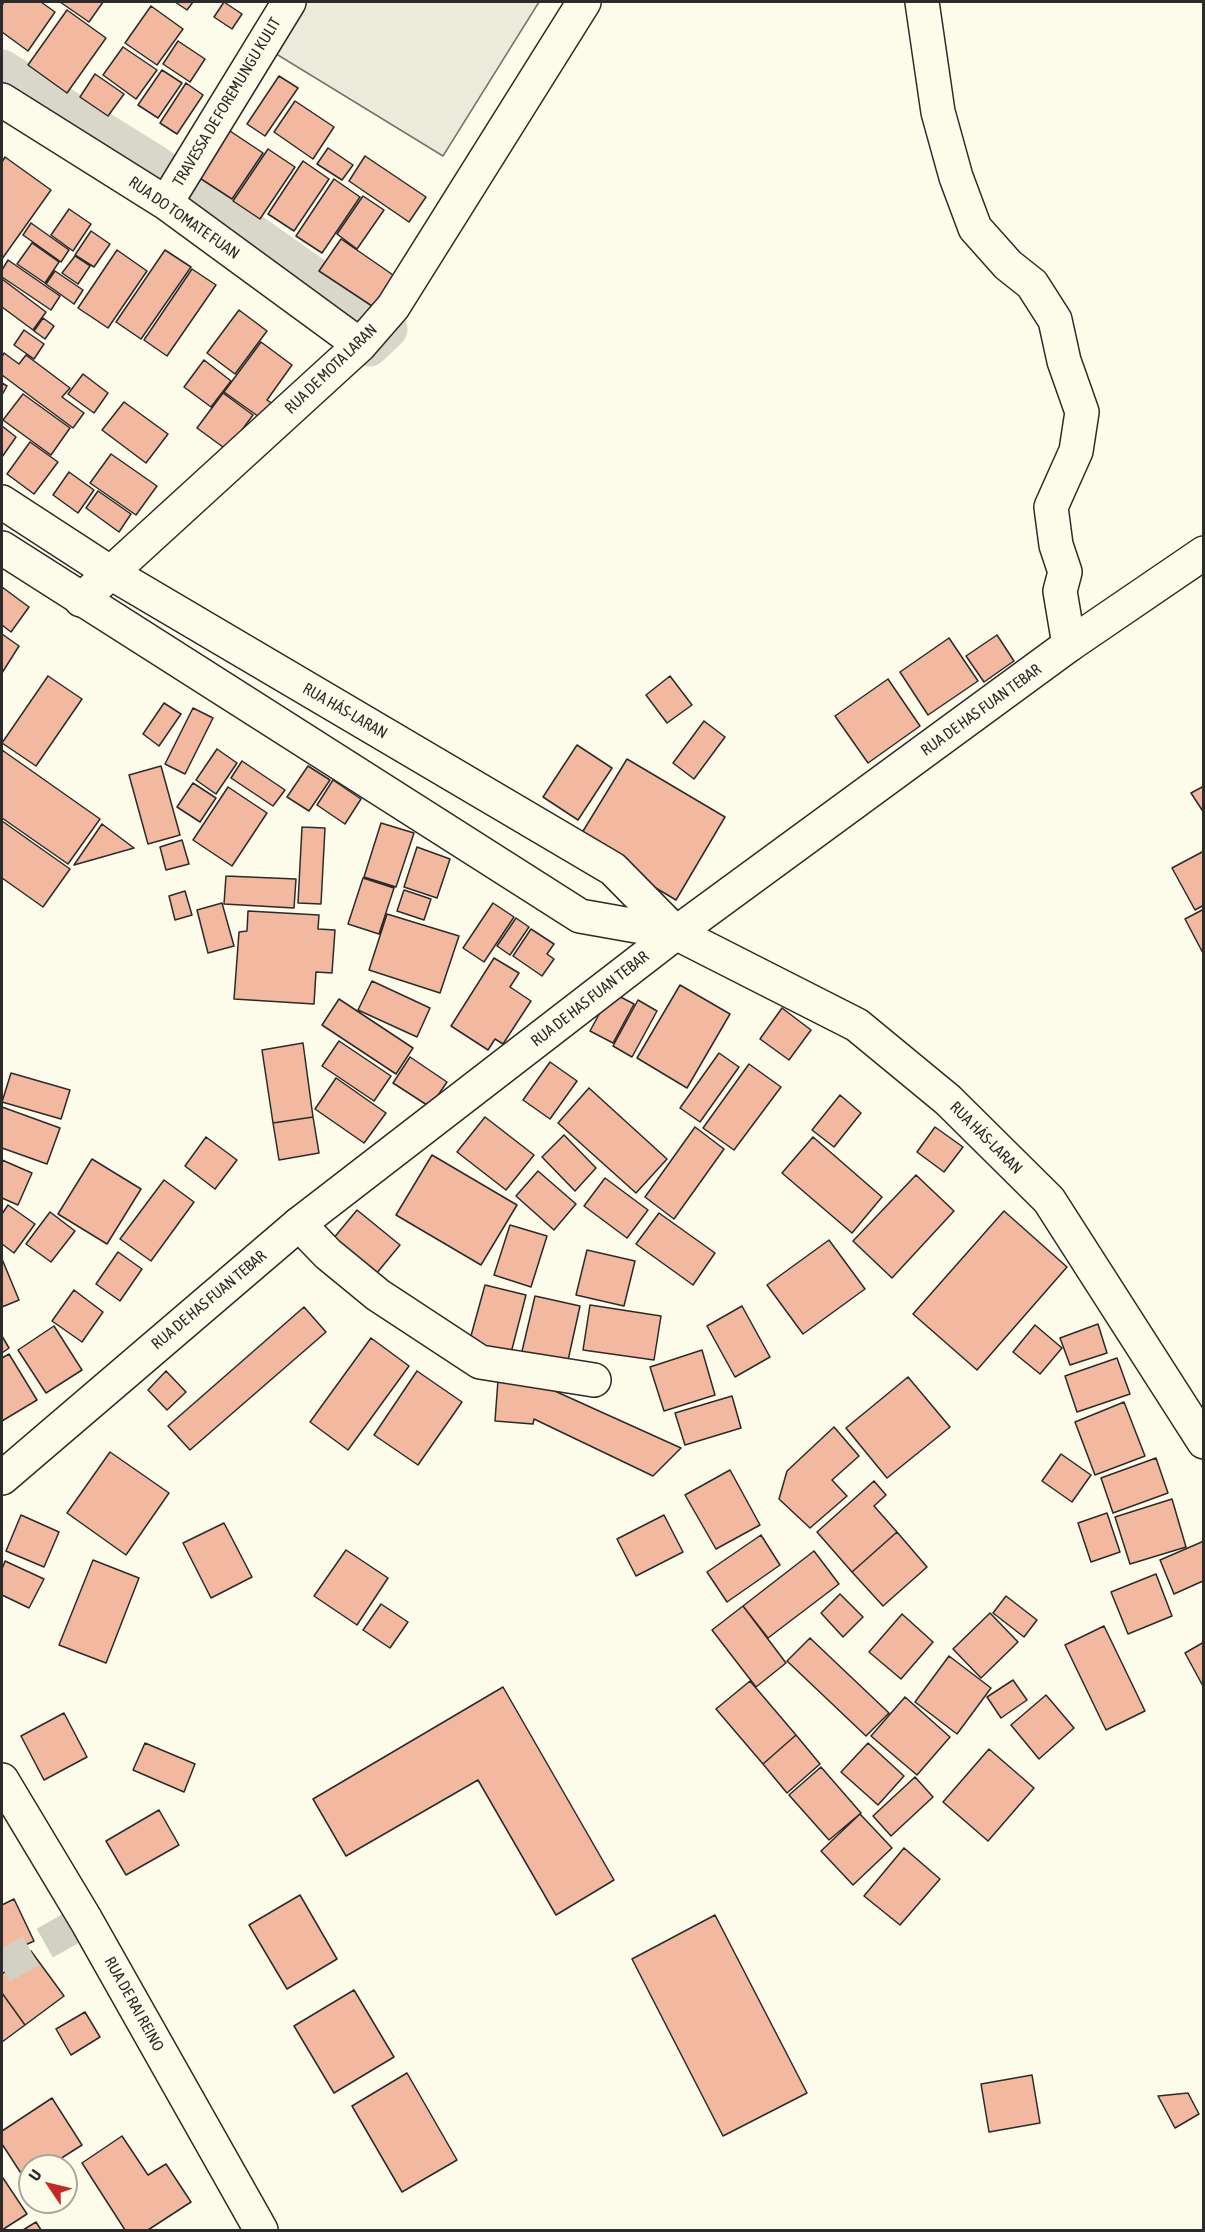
<!DOCTYPE html>
<html>
<head>
<meta charset="utf-8">
<style>
	body { margin:0 }
	#map { position:relative; width:1205px; height:2232px; overflow:hidden; background:#fdfbea; font-family:"Asap Condensed",sans-serif }
	canvas { display:block }
	.frame { position:absolute; inset:0; border:3px solid #2b2b2b; pointer-events:none }
	.north { position:absolute; left:18px; top:2154px; width:60px; height:60px; box-sizing:border-box; background:#fdfbea; border:2px solid #a9a89e; border-radius:50%; rotate:305deg; font-size:16px; font-weight:700; line-height:24px; text-align:center; color:#2b2b2b }
	.north::after { content:''; display:block; margin:auto; width:21px; height:27px; background:#c62828; clip-path:polygon(50% 0,100% 100%,50% 72%,0 100%) }
</style>
</head>
<body>
<div id="map">
<canvas width="1205" height="2232"></canvas>
<div class="frame"></div>
<div class="north">U</div>
</div>
<script>
const c = document.querySelector('canvas').getContext('2d');
c.lineJoin = 'round';
function fill(path, color) { c.fillStyle = color; c.fill(path, 'evenodd'); }
const toPath = rows => new Path2D(rows.map(r => 'M' + r).join(''));
function strokePath(path, color, width, dash) { c.strokeStyle = color; c.lineWidth = width; c.lineCap = dash ? 'butt' : 'round'; c.setLineDash(dash || []); c.stroke(path); }
function label(font, color, halo, rows, align = 'center') {
  c.font = font + ' "Asap Condensed",sans-serif'; c.lineWidth = 4.5; c.setLineDash([]); c.textBaseline = 'middle'; c.strokeStyle = halo; c.fillStyle = color; for (const [text, x, y, turn = 0] of rows) {
    c.save(); c.translate(x, y); c.rotate((+turn || 0) * Math.PI / 180); c.textAlign = isNaN(turn) ? turn : align; if (halo) c.strokeText(text, 0, 0); c.fillText(text, 0, 0); c.restore();
  }
}
const green = toPath([
	[304,2,539,2,443,156,273,52,304,2]
]);
const canal = toPath([
	[2,69,153,163,388,329,369,347]
]);
const building = toPath([
	[4,2,41,2,55,12,28,51,2,32,2,5,4,2],
	[60,2,103,2,89,22,60,2],
	[175,2,193,2,187,10,175,2],
	[224,2,242,14,232,29,214,17,224,2],
	[151,6,183,29,157,65,125,43,151,6],
	[67,10,106,38,67,93,28,65,67,10],
	[178,41,205,59,190,82,163,64,178,41],
	[123,47,157,70,136,99,103,75,123,47],
	[162,70,182,83,158,118,138,105,162,70],
	[95,74,124,94,108,116,80,97,95,74],
	[279,76,298,88,265,136,247,124,279,76],
	[186,83,203,95,177,134,160,123,186,83],
	[295,101,334,127,313,159,274,132,295,101],
	[227,129,263,153,232,199,195,175,227,129],
	[328,148,353,165,342,180,317,164,328,148],
	[268,149,295,167,260,219,233,201,268,149],
	[365,156,426,197,409,222,349,181,365,156],
	[5,157,51,190,2,259,2,162,5,157],
	[303,161,329,179,294,231,268,214,303,161],
	[334,179,360,197,322,253,296,236,334,179],
	[363,196,384,210,357,249,337,234,363,196],
	[69,209,91,224,73,251,51,235,69,209],
	[31,223,69,250,61,262,23,235,31,223],
	[91,231,110,244,94,267,75,255,91,231],
	[341,239,396,277,375,308,319,271,341,239],
	[32,243,59,262,45,283,17,264,32,243],
	[117,250,147,271,108,328,78,308,117,250],
	[165,250,191,267,141,339,116,322,165,250],
	[75,256,90,266,78,284,62,273,75,256],
	[8,260,60,296,51,310,2,277,2,270,8,260],
	[192,269,216,285,167,356,144,340,192,269],
	[55,271,83,290,74,304,46,284,55,271],
	[2,279,46,312,33,330,2,307,2,279],
	[239,310,267,331,235,374,207,353,239,310],
	[43,318,54,326,45,339,34,331,43,318],
	[24,330,44,344,34,359,14,345,24,330],
	[261,342,292,365,267,400,273,404,262,419,224,392,261,342],
	[4,353,19,364,26,355,70,388,62,397,84,413,73,428,2,375,2,357,4,353],
	[204,360,231,381,211,407,184,387,204,360],
	[83,374,108,393,94,413,68,394,83,374],
	[2,383,7,386,2,395,2,383],
	[223,393,253,415,227,450,197,428,223,393],
	[23,394,70,428,51,455,3,420,23,394],
	[124,402,168,434,146,463,102,430,124,402],
	[2,426,16,437,2,457,2,426],
	[30,442,58,462,34,494,7,474,30,442],
	[111,454,157,486,136,515,90,483,111,454],
	[69,472,94,490,78,513,53,495,69,472],
	[98,491,131,514,119,532,86,508,98,491],
	[2,587,29,607,11,632,2,625,2,587],
	[2,634,19,646,2,673,2,634],
	[997,635,1014,661,984,682,966,656,997,635],
	[949,638,978,681,928,715,900,672,949,638],
	[48,676,82,699,36,766,2,743,48,676],
	[670,676,692,705,667,723,646,695,670,676],
	[888,679,920,726,868,763,835,716,888,679],
	[164,703,181,714,159,746,143,734,164,703],
	[193,708,213,718,185,774,165,764,193,708],
	[704,721,725,737,694,779,673,763,704,721],
	[577,745,612,768,578,820,543,797,577,745],
	[217,749,237,763,216,794,196,780,217,749],
	[2,750,100,819,68,864,2,818,2,750],
	[627,759,725,817,676,900,577,841,627,759],
	[242,761,285,790,273,806,231,778,242,761],
	[161,766,180,835,148,844,129,775,161,766],
	[308,766,330,780,309,811,287,797,308,766],
	[333,780,361,799,345,824,317,805,333,780],
	[193,783,216,798,200,822,177,807,193,783],
	[1204,786,1204,813,1191,793,1204,786],
	[228,787,267,813,232,866,193,840,228,787],
	[2,821,70,869,43,907,2,878,2,821],
	[381,823,414,833,396,887,364,877,381,823],
	[102,824,134,848,74,865,102,824],
	[302,827,325,828,321,904,298,903,302,827],
	[182,840,189,864,166,870,160,847,182,840],
	[417,847,450,859,437,898,404,887,417,847],
	[1204,851,1204,905,1195,910,1172,868,1204,851],
	[226,876,296,879,294,908,224,904,226,876],
	[363,878,394,888,379,934,348,924,363,878],
	[404,890,431,899,424,920,397,911,404,890],
	[185,891,192,915,175,920,169,896,185,891],
	[222,903,234,946,208,953,197,910,222,903],
	[493,903,514,917,484,962,463,948,493,903],
	[1204,909,1204,955,1185,919,1204,909],
	[248,911,319,915,318,929,335,930,332,973,316,972,314,1004,234,999,239,932,247,931,248,911],
	[387,914,459,936,440,993,369,970,387,914],
	[516,918,529,927,510,955,497,946,516,918],
	[531,929,554,944,547,954,554,959,542,976,513,956,531,929],
	[494,958,519,973,510,987,531,1001,503,1044,495,1039,488,1050,451,1026,494,958],
	[372,981,430,1008,417,1037,358,1010,372,981],
	[680,985,730,1014,687,1088,637,1058,680,985],
	[611,992,634,1004,613,1043,590,1031,611,992],
	[339,999,413,1048,396,1074,322,1025,339,999],
	[638,1000,657,1011,632,1057,613,1046,638,1000],
	[782,1008,811,1030,789,1060,760,1039,782,1008],
	[339,1041,391,1076,374,1101,322,1066,339,1041],
	[303,1043,313,1117,273,1123,262,1050,303,1043],
	[719,1053,739,1067,700,1122,680,1108,719,1053],
	[410,1057,447,1082,430,1107,393,1083,410,1057],
	[550,1062,577,1081,550,1119,523,1100,550,1062],
	[749,1064,781,1087,734,1150,703,1128,749,1064],
	[11,1073,70,1090,61,1119,2,1102,11,1073],
	[336,1078,386,1113,364,1143,315,1109,336,1078],
	[589,1088,667,1159,636,1193,558,1123,589,1088],
	[840,1095,861,1113,834,1147,812,1130,840,1095],
	[2,1107,60,1128,47,1164,2,1148,2,1107],
	[313,1117,319,1153,279,1160,273,1123,313,1117],
	[485,1117,534,1155,506,1190,457,1152,485,1117],
	[695,1127,724,1149,674,1219,645,1197,695,1127],
	[935,1127,963,1147,944,1172,917,1152,935,1127],
	[564,1135,596,1168,575,1191,542,1157,564,1135],
	[206,1137,237,1160,215,1189,185,1166,206,1137],
	[813,1137,882,1197,852,1233,782,1173,813,1137],
	[432,1155,517,1205,481,1265,396,1215,432,1155],
	[92,1159,141,1189,107,1244,58,1214,92,1159],
	[2,1160,32,1173,18,1205,2,1198,2,1160],
	[538,1171,576,1204,554,1230,516,1196,538,1171],
	[916,1175,954,1211,892,1278,853,1241,916,1175],
	[605,1178,648,1210,627,1238,584,1206,605,1178],
	[164,1180,194,1202,151,1261,120,1239,164,1180],
	[8,1205,35,1224,14,1253,2,1244,2,1214,8,1205],
	[357,1210,400,1245,371,1280,328,1245,357,1210],
	[1004,1211,1067,1267,977,1370,913,1314,1004,1211],
	[50,1212,75,1231,51,1262,26,1244,50,1212],
	[659,1213,715,1253,693,1285,636,1244,659,1213],
	[510,1225,547,1236,531,1287,494,1275,510,1225],
	[829,1240,865,1289,803,1334,767,1285,829,1240],
	[587,1250,635,1261,624,1306,576,1295,587,1250],
	[118,1252,142,1269,120,1301,96,1284,118,1252],
	[2,1259,19,1300,2,1307,2,1259],
	[485,1285,526,1295,511,1353,469,1343,485,1285],
	[74,1290,103,1312,82,1342,52,1321,74,1290],
	[535,1296,580,1306,565,1374,519,1364,535,1296],
	[590,1305,661,1316,654,1360,583,1350,590,1305],
	[742,1306,770,1357,735,1377,707,1326,742,1306],
	[304,1307,326,1332,190,1450,168,1426,304,1307],
	[1098,1324,1107,1353,1070,1365,1060,1338,1098,1324],
	[1035,1325,1062,1348,1040,1374,1013,1352,1035,1325],
	[54,1326,82,1370,46,1393,18,1350,54,1326],
	[2,1336,9,1348,2,1353,2,1336],
	[371,1338,409,1366,348,1450,310,1422,371,1338],
	[702,1350,715,1395,664,1411,650,1367,702,1350],
	[9,1354,37,1400,2,1421,2,1358,9,1354],
	[1117,1358,1130,1394,1077,1412,1065,1376,1117,1358],
	[166,1371,186,1392,167,1410,148,1390,166,1371],
	[417,1371,462,1402,418,1465,374,1435,417,1371],
	[908,1377,950,1427,887,1478,846,1428,908,1377],
	[498,1380,537,1383,681,1448,653,1476,534,1419,533,1424,495,1421,498,1380],
	[732,1396,741,1428,685,1445,675,1413,732,1396],
	[1124,1402,1145,1456,1095,1475,1075,1422,1124,1402],
	[834,1427,859,1456,832,1480,847,1496,810,1528,779,1499,787,1471,834,1427],
	[110,1452,169,1493,126,1555,67,1513,110,1452],
	[1061,1454,1091,1475,1072,1502,1042,1481,1061,1454],
	[1156,1458,1168,1493,1113,1513,1101,1478,1156,1458],
	[730,1470,760,1525,716,1549,685,1495,730,1470],
	[874,1481,886,1495,874,1506,897,1532,852,1572,817,1532,874,1481],
	[1172,1499,1186,1547,1130,1564,1115,1517,1172,1499],
	[1107,1513,1120,1552,1091,1562,1078,1523,1107,1513],
	[21,1515,59,1532,44,1567,6,1551,21,1515],
	[664,1515,683,1552,636,1576,617,1539,664,1515],
	[224,1523,252,1577,211,1598,183,1543,224,1523],
	[897,1532,927,1567,883,1606,852,1572,897,1532],
	[761,1535,780,1565,727,1602,707,1572,761,1535],
	[1204,1541,1204,1583,1203,1581,1174,1594,1160,1560,1204,1541],
	[346,1550,388,1578,357,1625,314,1596,346,1550],
	[814,1551,839,1584,768,1638,743,1606,814,1551],
	[93,1560,139,1578,106,1663,59,1645,93,1560],
	[5,1561,44,1579,29,1608,2,1595,2,1569,5,1561],
	[1156,1574,1172,1616,1128,1634,1111,1592,1156,1574],
	[840,1594,863,1617,843,1637,821,1613,840,1594],
	[1006,1596,1037,1620,1024,1637,993,1613,1006,1596],
	[381,1604,408,1622,390,1648,363,1630,381,1604],
	[743,1606,786,1663,756,1687,712,1630,743,1606],
	[990,1613,1018,1642,981,1678,953,1649,990,1613],
	[902,1614,933,1642,901,1679,869,1652,902,1614],
	[1104,1626,1145,1711,1106,1730,1065,1645,1104,1626],
	[810,1638,889,1713,866,1736,787,1661,810,1638],
	[1204,1642,1204,1688,1185,1653,1204,1642],
	[949,1656,991,1688,957,1734,915,1702,949,1656],
	[1013,1680,1027,1700,1001,1718,987,1697,1013,1680],
	[750,1681,796,1735,763,1764,716,1709,750,1681],
	[503,1687,614,1880,556,1915,478,1780,346,1856,313,1799,503,1687],
	[1046,1695,1074,1728,1039,1759,1011,1725,1046,1695],
	[905,1697,950,1737,917,1775,871,1736,905,1697],
	[64,1713,87,1757,44,1780,21,1736,64,1713],
	[796,1735,820,1764,787,1793,763,1764,796,1735],
	[145,1743,195,1764,184,1792,133,1770,145,1743],
	[868,1743,904,1776,878,1805,841,1772,868,1743],
	[989,1749,1034,1788,988,1841,943,1802,989,1749],
	[821,1767,861,1813,829,1840,789,1795,821,1767],
	[915,1777,933,1797,891,1836,873,1816,915,1777],
	[159,1810,179,1845,126,1875,106,1841,159,1810],
	[860,1814,892,1848,853,1885,821,1851,860,1814],
	[904,1848,940,1879,900,1925,864,1896,904,1848],
	[300,1895,337,1959,287,1989,249,1925,300,1895],
	[14,1899,34,1941,2,1956,2,1905,14,1899],
	[715,1915,807,2093,723,2136,632,1959,715,1915],
	[31,1951,64,1996,25,2025,2,1993,2,1974,31,1951],
	[354,1990,394,2057,334,2093,294,2026,354,1990],
	[2,1993,25,2025,2,2042,2,1993],
	[85,2012,100,2037,71,2055,56,2029,85,2012],
	[407,2073,457,2160,402,2192,352,2106,407,2073],
	[1032,2075,1040,2123,989,2132,981,2084,1032,2075],
	[1188,2093,1199,2114,1175,2128,1158,2096,1188,2093],
	[52,2098,82,2145,49,2166,30,2166,30,2179,26,2181,2,2144,2,2131,52,2098],
	[122,2136,148,2175,166,2164,191,2202,148,2230,125,2230,82,2163,122,2136],
	[3,2178,27,2214,2,2230,2,2179,3,2178],
	[36,2222,41,2230,23,2230,36,2222]
]);
const minorTunnel = toPath([
	[2,1967,86,1920]
]);
const minor = toPath([
	[922,2,938,112,956,177,975,228,1008,265,1032,284,1055,320,1064,361,1082,412,1076,451,1051,507,1056,545,1065,572,1060,591,1069,645],
	[2,100,166,203,360,345],
	[166,203,289,2],
	[81,600,360,345,393,307,584,2],
	[676,933,857,1025,948,1100,1049,1200,1204,1442],
	[299,1224,328,1254,378,1295,480,1362,594,1380],
	[2,1780,86,1920,261,2230]
]);
const tertiary = toPath([
	[2,1478,299,1224,676,933,1069,645,1204,553]
]);
const secondary = toPath([
	[2,502,111,573,613,869,676,933],
	[2,548,580,916,676,933]
]);
const streetNames = [
	["TRAVESSA DE FOREMUNGU KULIT",227,102,-59],
	["RUA DO TOMATE FUAN",184,218,35],
	["RUA DE MOTA LARAN",331,369,-44],
	["RUA DE HAS FUAN TEBAR",981,710,-36],
	["RUA HÁS-LARAN",345,711,30],
	["RUA DE HAS FUAN TEBAR",590,999,-38],
	["RUA HÁS-LARAN",986,1138,45],
	["RUA DE HAS FUAN TEBAR",209,1300,-40],
	["RUA DE RAI REINO",134,2004,61]
];
fill(green, '#ecebdb');
strokePath(green, '#74746e', 1.5);
strokePath(canal, '#d8d7c9', 39);
fill(building, '#f2b8a0');
strokePath(building, '#2b2b2b', 1.5);
strokePath(minorTunnel, '#d3d1c4', 33, [33, 16]);
strokePath(minor, '#2b2b2b', 36);
strokePath(tertiary, '#2b2b2b', 36);
strokePath(secondary, '#2b2b2b', 36);
strokePath(minor, '#fdfbea', 33);
strokePath(tertiary, '#fdfbea', 33);
strokePath(secondary, '#fdfbea', 33);
label('16px', '#2b2b2b', '#fdfbea', streetNames);
</script>
</body>
</html>
